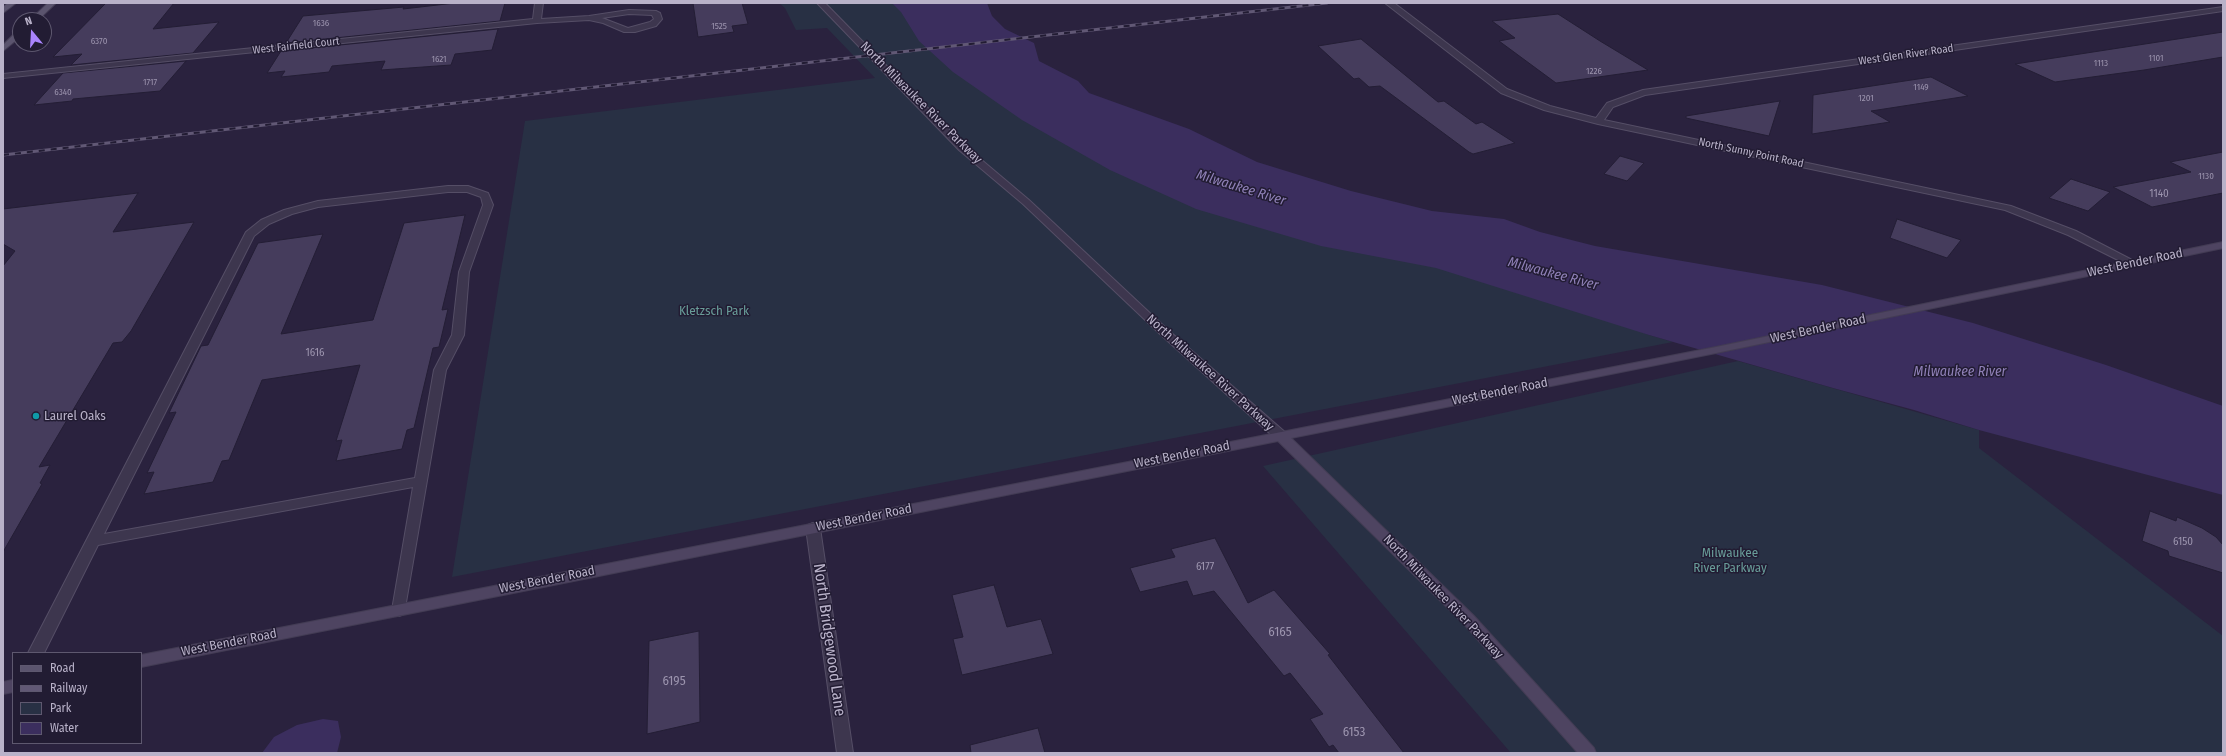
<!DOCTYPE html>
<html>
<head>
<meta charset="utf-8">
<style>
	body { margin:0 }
	#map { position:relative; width:2226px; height:756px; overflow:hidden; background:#2a223e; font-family:"Fira Sans Condensed",sans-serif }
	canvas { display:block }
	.frame { position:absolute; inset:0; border:4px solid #b9b2c9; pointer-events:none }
	.legend { position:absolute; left:12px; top:652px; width:130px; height:92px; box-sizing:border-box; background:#221c33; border:1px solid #5e586f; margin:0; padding:5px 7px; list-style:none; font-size:12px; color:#b9b2c9 }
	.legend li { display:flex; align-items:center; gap:8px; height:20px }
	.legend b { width:20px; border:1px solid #5e586f }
	.north { position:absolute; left:12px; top:12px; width:40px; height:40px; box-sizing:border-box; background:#221c33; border:1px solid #5e586f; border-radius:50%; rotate:342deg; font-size:11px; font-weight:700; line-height:16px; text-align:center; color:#b9b2c9 }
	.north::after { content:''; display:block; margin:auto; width:14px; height:18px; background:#a984fd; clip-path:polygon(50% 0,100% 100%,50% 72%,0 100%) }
</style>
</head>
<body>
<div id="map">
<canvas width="2226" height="756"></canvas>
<div class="frame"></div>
<ul class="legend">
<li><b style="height:5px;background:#5b546e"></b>Road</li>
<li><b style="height:5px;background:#615875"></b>Railway</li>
<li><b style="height:11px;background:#283044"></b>Park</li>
<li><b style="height:11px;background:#3b2e5e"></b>Water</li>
</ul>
<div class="north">N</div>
</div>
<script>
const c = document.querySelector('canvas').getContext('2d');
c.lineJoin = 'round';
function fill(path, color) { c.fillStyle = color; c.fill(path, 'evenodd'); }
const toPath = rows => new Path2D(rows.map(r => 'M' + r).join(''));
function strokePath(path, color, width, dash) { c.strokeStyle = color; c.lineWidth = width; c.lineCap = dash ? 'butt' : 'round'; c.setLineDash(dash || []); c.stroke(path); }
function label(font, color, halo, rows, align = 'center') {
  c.font = font + ' "Fira Sans Condensed",sans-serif'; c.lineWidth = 3; c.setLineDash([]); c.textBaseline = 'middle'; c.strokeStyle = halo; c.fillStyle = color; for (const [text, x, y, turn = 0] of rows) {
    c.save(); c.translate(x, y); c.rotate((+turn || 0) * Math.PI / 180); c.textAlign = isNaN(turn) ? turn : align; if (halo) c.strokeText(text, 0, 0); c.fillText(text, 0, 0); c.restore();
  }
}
const green = toPath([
	[779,3,954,3,1005,70,1649,335,1673,342,452,577,525,121,875,78,827,28,796,30,785,8],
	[1738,361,1979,430,1979,448,2223,636,2223,753,1511,753,1263,466]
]);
const water = toPath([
	[892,3,987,3,992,16,1005,29,1034,43,1039,61,1078,81,1089,93,1189,129,1257,162,1351,191,1432,211,1504,219,1540,232,1595,246,1822,285,1973,323,2106,365,2223,406,2223,495,1979,430,1914,410,1833,388,1649,335,1436,268,1321,246,1196,209,1110,170,1022,120,953,72,919,41,901,12],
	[323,719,338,721,341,737,337,753,262,753,274,737,297,725]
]);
const building = toPath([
	[106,3,174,3,153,29,219,22,193,53,71,65,82,54,53,57,106,3],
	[455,3,505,3,500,21,286,43,303,16,404,7,403,9,455,3],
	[693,3,742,3,748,24,732,26,734,32,698,37,693,3],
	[1558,14,1600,41,1648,70,1556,83,1499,41,1515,38,1492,21,1558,14],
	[498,29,492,50,455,54,451,65,381,70,385,61,332,66,329,72,281,77,285,71,267,73,281,51,498,29],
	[2223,32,2223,57,2144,70,2055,82,2015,64,2223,32],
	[1361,39,1438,102,1444,101,1476,124,1482,122,1515,143,1473,154,1469,152,1380,86,1369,87,1359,78,1354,79,1318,46,1361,39],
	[186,61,160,91,73,99,72,101,34,105,63,73,186,61],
	[1931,77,1968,96,1871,111,1890,122,1812,134,1813,95,1931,77],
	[1780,101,1769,136,1686,118,1686,116,1780,101],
	[2223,152,2223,193,2152,207,2113,187,2191,172,2170,162,2223,152],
	[1620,156,1644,163,1627,181,1604,174,1620,156],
	[2071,179,2110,192,2088,211,2049,198,2071,179],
	[138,193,113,232,194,222,131,331,122,342,113,343,39,467,50,465,40,483,42,484,3,552,3,266,15,251,3,244,3,209,138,193],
	[465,215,442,310,448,309,439,347,433,348,414,428,407,430,402,449,336,461,342,440,336,441,360,365,262,380,229,460,222,461,213,482,144,494,154,472,147,473,176,412,169,413,201,346,208,345,258,243,323,234,281,334,373,320,404,223,465,215],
	[1897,219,1961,240,1947,258,1890,238,1897,219],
	[2150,511,2176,521,2177,517,2202,528,2216,537,2223,545,2223,573,2169,556,2168,551,2142,541,2150,511],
	[1215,538,1248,603,1274,590,1330,654,1328,655,1404,753,1339,753,1333,745,1329,747,1310,719,1323,714,1290,673,1284,676,1214,591,1193,596,1187,581,1140,592,1130,568,1175,557,1171,549,1215,538],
	[994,585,1007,627,1041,619,1053,654,962,675,953,639,963,637,952,595,994,585],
	[699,631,700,722,647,734,649,641,699,631],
	[1038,728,1045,753,971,753,970,745,1038,728]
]);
const lane = toPath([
	[448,186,468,186,488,193,493,205,469,272,464,335,446,370,404,614,399,616,394,614,392,610,413,487,98,545,44,653,28,653,246,232,261,220,284,210,318,201,448,186],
	[448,192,467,192,481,197,483,205,459,272,452,335,434,370,415,478,104,534,254,236,269,224,292,214,318,207,448,192]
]);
const street = toPath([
	[535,3,543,3,541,19,589,16,629,10,656,11,660,13,662,19,656,26,635,32,624,32,603,23,589,20,537,23,3,78,3,74,533,19,535,3],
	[629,14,652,15,654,19,650,22,628,28,602,18,629,14],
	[817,3,825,3,965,146,1029,200,1168,330,1286,433,1287,436,1286,439,1276,439,1160,334,1023,204,959,150,817,3],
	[1385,3,1394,3,1507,89,1550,106,1596,118,1607,103,1643,90,2223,7,2223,11,1645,95,1613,107,1604,120,2011,206,2076,231,2136,262,2137,264,2136,266,2132,267,2068,235,2005,210,1598,124,1544,110,1501,93,1385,3],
	[813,523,818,525,820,528,853,753,837,753,806,528,808,525,813,523]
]);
const secondary = toPath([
	[2223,242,2223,248,1716,353,1291,438,1474,616,1594,748,1596,753,1578,753,1464,624,1278,441,141,667,141,655,1716,347,2223,242],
	[13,680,13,692,3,694,3,682,13,680]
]);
const primary = toPath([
	[8,3,16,3,3,13,3,7,8,3],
	[48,3,56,3,38,20,30,20,48,3],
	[17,31,20,31,20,37,3,51,3,45,17,31]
]);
const rail = toPath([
	[3,155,1327,3]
]);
const markers = [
	[36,416,4,"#0f9aa8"]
];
const farNumbernames = [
	["1636",321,23],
	["1525",719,26],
	["6370",99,41],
	["1101",2156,58],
	["1621",439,59],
	["1113",2101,63],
	["1226",1594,71],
	["1717",150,82],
	["1149",1921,87],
	["6340",63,92],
	["1201",1866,98],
	["1130",2206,176]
];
const farStreetnames = [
	["West Fairfield Court",296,46,-6],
	["West Glen River Road",1906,55,-8],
	["North Sunny Point Road",1751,153,12]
];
const numberNames = [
	["1140",2159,194],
	["1616",315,353],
	["6150",2183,542],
	["6177",1205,567]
];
const streetNames = [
	["North Milwaukee River Parkway",921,103,45],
	["West Bender Road",2135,263,-12],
	["West Bender Road",1818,329,-12],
	["North Milwaukee River Parkway",1210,373,42],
	["West Bender Road",1500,392,-11],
	["West Bender Road",1182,455,-11],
	["West Bender Road",864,518,-11],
	["West Bender Road",547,580,-11],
	["North Milwaukee River Parkway",1443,597,46],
	["West Bender Road",229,643,-11]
];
const parkNames = [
	["Kletzsch Park",714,311],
	["Milwaukee",1730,553],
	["River Parkway",1730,568]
];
const poiNames = [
	["Laurel Oaks",44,416]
];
const nearNumbernames = [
	["6165",1280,632],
	["6195",674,681],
	["6153",1354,732]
];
const waterNames = [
	["Milwaukee River",1241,188,17],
	["Milwaukee River",1553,274,15],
	["Milwaukee River",1960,372]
];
const nearStreetnames = [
	["North Bridgewood Lane",829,640,82]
];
fill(green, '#283044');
fill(water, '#3b2e5e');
fill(building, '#453c5c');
strokePath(building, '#241e35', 1);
strokePath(lane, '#554e66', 2);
strokePath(street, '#554e66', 2);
strokePath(secondary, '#433c54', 2);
strokePath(primary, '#433c54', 2);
fill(lane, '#3d364e');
fill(street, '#3d364e');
fill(secondary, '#4e4461');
fill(primary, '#5b546e');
strokePath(rail, '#615875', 3);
strokePath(rail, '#221c33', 2, [6]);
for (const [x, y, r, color] of markers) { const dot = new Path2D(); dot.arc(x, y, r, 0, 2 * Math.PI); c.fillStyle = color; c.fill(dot); strokePath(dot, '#221c33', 1.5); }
label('9px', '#9c94ae', null, farNumbernames);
label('11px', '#b9b2c9', '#221c33', farStreetnames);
label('11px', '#9c94ae', null, numberNames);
label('13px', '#b9b2c9', '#221c33', streetNames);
label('13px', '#689c98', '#221c33', parkNames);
label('13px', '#b9b2c9', '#221c33', poiNames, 'left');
label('13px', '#9c94ae', null, nearNumbernames);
label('italic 14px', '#8f80b7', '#221c33', waterNames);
label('16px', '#b9b2c9', '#221c33', nearStreetnames);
</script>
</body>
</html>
